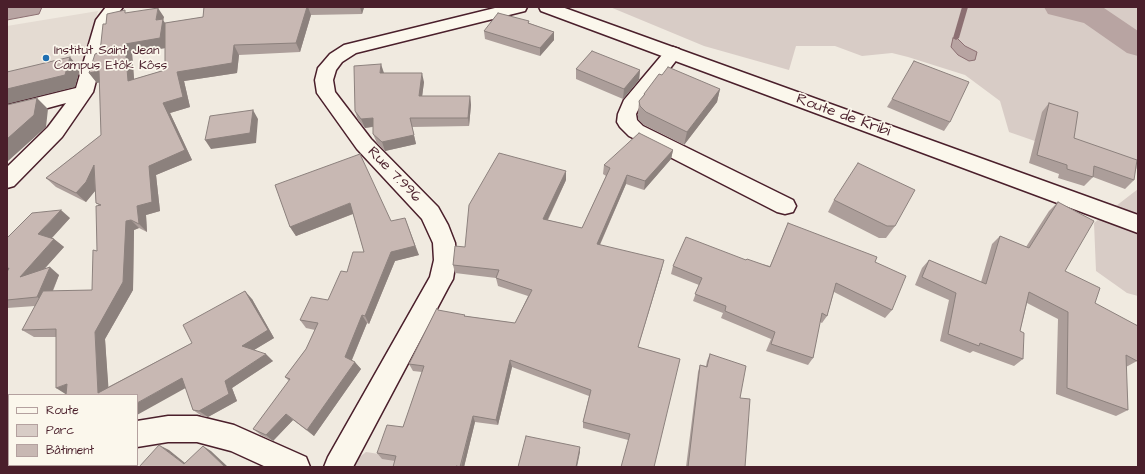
<!DOCTYPE html>
<html>
<head>
<meta charset="utf-8">
<style>
	body { margin:0 }
	#map { position:relative; width:1145px; height:474px; overflow:hidden; background:#f0eae0; font-family:"Architects Daughter",sans-serif }
	canvas { display:block }
	.frame { position:absolute; inset:0; border:8px solid #4a1f2b; pointer-events:none }
	.legend { position:absolute; left:8px; top:394px; width:130px; height:72px; box-sizing:border-box; background:#fbf7ec; border:1px solid #b4a19f; margin:0; padding:5px 7px; list-style:none; font-size:12px; color:#4a1f2b }
	.legend li { display:flex; align-items:center; gap:8px; height:20px }
	.legend b { width:20px; border:1px solid #b4a19f }
</style>
</head>
<body>
<div id="map">
<canvas width="1145" height="474"></canvas>
<div class="frame"></div>
<ul class="legend">
<li><b style="height:5px;background:#fbf7ec"></b>Route</li>
<li><b style="height:11px;background:#d8ccc6"></b>Parc</li>
<li><b style="height:11px;background:#c8b8b3"></b>Bâtiment</li>
</ul>
</div>
<script>
const c = document.querySelector('canvas').getContext('2d');
c.lineJoin = 'round';
function fill(path, color) { c.fillStyle = color; c.fill(path, 'evenodd'); }
const toPath = rows => new Path2D(rows.map(r => 'M' + r).join(''));
function strokePath(path, color, width, dash) { c.strokeStyle = color; c.lineWidth = width; c.lineCap = dash ? 'butt' : 'round'; c.setLineDash(dash || []); c.stroke(path); }
function label(font, color, halo, rows, align = 'center') {
  c.font = font + ' "Architects Daughter",sans-serif'; c.lineWidth = 3.5; c.setLineDash([]); c.textBaseline = 'middle'; c.strokeStyle = halo; c.fillStyle = color; for (const [text, x, y, turn = 0] of rows) {
    c.save(); c.translate(x, y); c.rotate((+turn || 0) * Math.PI / 180); c.textAlign = isNaN(turn) ? turn : align; if (halo) c.strokeText(text, 0, 0); c.fillText(text, 0, 0); c.restore();
  }
}
const built = toPath([
	[98,11,77,90,7,107,7,26]
]);
const green = toPath([
	[610,7,1138,7,1138,169,1078,156,1009,132,1000,101,965,75,908,57,892,53,862,56,835,46,796,46,789,70,704,46],
	[1138,189,1138,296,1127,293,1096,271,1094,223],
	[366,452,405,458,417,467,353,467,357,459]
]);
const water = toPath([
	[7,7,42,7,39,14,7,20,7,7],
	[953,38,957,38,965,46,977,52,975,60,969,61,958,55,951,47,953,38]
]);
const stream = toPath([
	[962,7,968,7,959,38,956,40,953,38,962,7]
]);
const river = toPath([
	[1044,7,1099,7,1104,8,1138,31,1138,56,1127,53,1084,23,1048,14,1044,7]
]);
const minor = toPath([
	[106,7,123,7,112,21,93,92,62,137,14,186,7,188,7,167,48,127,66,103,7,119,7,105,76,88,96,20,106,7],
	[499,7,527,7,525,11,356,53,342,62,336,70,333,80,335,92,371,139,438,207,448,225,455,243,456,260,453,279,449,286,353,467,324,467,328,457,430,277,434,260,433,243,422,219,357,149,317,93,315,80,318,68,330,54,344,45,499,7],
	[673,47,679,49,682,53,639,108,636,114,637,120,643,126,793,200,796,206,793,212,785,214,777,212,629,136,620,127,617,122,618,114,624,100,667,49,673,47],
	[168,416,197,416,234,425,306,457,310,467,266,467,231,451,197,442,168,442,137,447,137,421,168,416],
	[22,465,56,465,55,467,21,467,22,465]
]);
const primary = toPath([
	[539,7,562,7,1138,215,1138,233,541,11,539,7]
]);
const wall = toPath([
	[204,7,376,7,375,8,364,8,362,14,311,15,300,52,239,55,237,73,184,81,190,107,170,113,192,160,156,175,160,211,146,215,147,232,139,228,134,230,133,290,105,339,108,387,192,343,252,299,274,338,254,350,273,361,232,388,237,401,208,417,202,416,193,410,186,388,66,395,56,337,34,337,22,330,35,306,7,308,7,238,70,218,52,238,54,239,64,247,44,269,59,275,53,291,92,290,97,251,99,205,96,203,95,191,86,202,56,187,46,178,101,135,100,82,97,83,89,73,100,52,106,24,127,13,164,17,163,20,165,23,203,17],
	[165,48,165,70,134,79,132,53],
	[529,21,529,23,554,32,554,40,540,56,485,39,484,31],
	[576,69,640,70,639,80,623,99,576,79],
	[384,73,424,82,422,96,470,96,471,105,469,126,412,127,416,144,385,151,377,143,373,134,373,127,365,128,358,120,355,111],
	[662,75,720,89,717,102,684,145,644,125,638,119,638,114,639,101,643,96,644,94],
	[892,99,950,122,944,131,887,107],
	[1049,103,1074,138,1134,180,1125,189,1093,177,1084,186,1058,178,1059,174,1029,163,1042,112],
	[673,150,671,159,644,190,626,184,600,245,662,268,638,347,680,359,628,440,583,428,583,422,589,396,512,367,498,425,475,422,464,467,393,467,395,461,382,459,377,453,403,427,422,372,413,371,409,364,438,310,465,316,515,323,528,296,498,286,496,278,455,273,453,265,465,247,566,180,548,220,582,228,606,176,603,174,604,165],
	[275,185,391,221,419,255,395,261,369,324,367,323,352,360,361,369,314,436,293,420,273,441,261,435,253,429,289,381,285,377,306,349,315,330,306,328,300,320,328,300,347,272,364,252,353,214,296,236,290,227],
	[834,200,895,226,886,238,879,238,828,212],
	[1058,202,1065,271,1095,303,1137,361,1126,367,1128,410,1116,416,1056,394,1058,319,1027,303,1020,331,1023,359,1014,366,973,351,970,353,940,341,949,300,915,285,922,268,929,260,981,282,992,244,1000,236,1026,247,1049,211],
	[788,223,875,262,892,310,885,318,834,292,827,316,822,323,820,322,813,358,808,365,766,351,771,339,721,318,723,313,693,301,699,285,671,274,673,266,746,260,770,266],
	[710,354,740,398,745,467,686,467,698,372,700,365,706,366,707,361]
]);
const shadedWall = toPath([
	[307,7,308,7,311,15,300,52,296,43],
	[360,7,364,7,362,14],
	[158,8,164,17,163,20,169,29,166,48,132,53,135,91,128,81,125,44,156,20],
	[554,32,554,40,540,56,540,48],
	[234,45,239,55,237,73,184,81,190,107,170,113,192,160,156,175,160,211,146,215,147,232,139,224,137,206,163,103,177,72],
	[70,57,80,69,75,87,7,104,7,89],
	[381,64,384,73,380,73],
	[640,70,639,80,623,99,624,89],
	[99,71,107,80,97,83,89,73],
	[422,73,424,82,421,105,419,96],
	[720,89,717,102,684,145,687,132],
	[470,96,471,105,469,126,468,118],
	[37,98,48,109,46,127,7,162,7,139],
	[253,110,258,119,256,143,211,149,205,140],
	[373,118,376,126,365,128,361,119],
	[410,118,416,144,385,151,382,142],
	[673,150,671,159,644,190,645,181],
	[94,165,95,191,86,202,76,193],
	[566,171,566,180,544,227,543,219],
	[627,175,626,184,596,253,597,244],
	[350,203,355,213,296,236,290,227],
	[61,210,70,218,48,242,38,234],
	[405,218,419,255,395,261,369,324,365,316],
	[131,220,139,228,134,230,133,290,105,339,109,395,98,393,95,332,126,221],
	[54,239,64,247,30,285,20,277],
	[664,260,662,268,636,354,638,347],
	[50,267,59,275,47,304,37,297],
	[245,291,252,299,274,338,249,353,242,346],
	[362,315,367,323,350,364,345,357],
	[266,354,273,361,232,388,237,401,208,417,199,411,225,381],
	[510,360,512,367,498,425,496,420],
	[355,362,361,369,314,436,307,430],
	[182,378,191,385,137,415,137,403],
	[67,384,67,395,56,388],
	[286,414,293,420,273,441,266,435],
	[473,416,475,422,464,467,461,467],
	[159,445,169,450,190,467,184,464],
	[203,446,211,451,228,467,225,467],
	[580,447,580,452,577,467,576,467]
]);
const building = toPath([
	[204,7,307,7,296,43,234,45,232,63,177,72,183,97,163,103,185,150,149,166,152,202,137,206,139,224,131,220,126,221,123,282,95,332,98,393,192,343,183,325,245,291,268,330,242,346,266,354,225,381,229,394,199,411,193,410,182,378,137,403,137,395,66,395,67,384,56,388,56,329,22,330,43,291,92,290,93,250,97,251,96,206,101,205,96,203,94,165,86,182,76,193,46,178,101,135,99,71,89,73,95,54,100,52,103,24,106,24,107,14,125,10,125,13,158,8,156,20,163,19,160,38,125,44,128,81,165,70,165,23,203,17,204,7],
	[498,13,529,21,528,23,554,32,540,48,484,31,498,13],
	[592,51,640,70,624,89,576,69,592,51],
	[70,57,65,75,7,89,7,72,70,57],
	[914,61,969,82,950,122,892,99,914,61],
	[381,64,380,73,422,73,419,96,470,96,468,118,410,118,414,135,382,142,373,134,373,118,361,119,355,111,354,66,381,64],
	[668,67,720,89,687,132,646,112,640,106,639,101,645,94,644,94,659,74,662,75,668,67],
	[37,98,34,115,7,139,7,105,37,98],
	[1049,103,1078,112,1074,138,1137,160,1134,180,1094,166,1093,177,1067,169,1067,165,1037,155,1049,103],
	[253,110,250,133,205,140,210,116,253,110],
	[639,133,673,150,645,181,627,175,597,244,664,260,638,347,680,359,654,467,621,467,630,434,583,422,591,390,510,360,496,420,473,416,460,467,456,466,456,467,393,467,396,456,377,453,387,425,403,427,424,366,409,364,437,308,438,310,465,315,464,316,515,323,532,290,496,278,499,270,453,265,455,246,465,247,469,205,499,153,566,171,543,219,582,228,610,168,604,165,639,133],
	[360,154,391,221,405,218,415,246,391,252,365,316,362,315,345,357,355,362,307,430,286,414,266,435,253,429,290,379,285,377,306,349,318,323,300,320,311,297,328,300,341,271,347,272,353,252,364,252,350,203,290,227,275,185,360,154],
	[858,163,915,190,895,226,887,226,834,200,858,163],
	[1058,202,1094,221,1065,271,1100,288,1095,303,1138,326,1138,359,1137,361,1126,355,1128,410,1067,388,1068,312,1029,292,1020,331,1024,333,1023,359,980,343,979,346,948,334,956,293,922,277,929,260,986,284,1000,236,1029,248,1058,202],
	[61,210,38,234,54,239,20,277,50,267,37,297,7,300,7,272,9,268,7,269,7,238,32,213,61,210],
	[788,223,877,257,875,262,906,276,892,310,836,283,827,316,822,313,813,358,771,344,775,332,725,311,726,306,695,294,702,278,673,266,686,237,746,260,747,259,770,267,788,223],
	[710,354,746,366,740,398,750,399,745,467,688,467,700,365,707,367,710,354],
	[526,436,580,447,576,467,518,467,526,436],
	[159,445,184,464,203,446,225,467,139,467,159,445]
]);
const markers = [
	[46,58,4,"#1f6fb2"]
];
const farPoinames = [
	["Institut Saint Jean",54,51],
	["Campus Etôk Kôss",54,66]
];
const streetNames = [
	["Route de Kribi",843,116,20],
	["Rue 7.996",394,175,46]
];
fill(built, '#e4dbd2');
fill(green, '#d8ccc6');
fill(water, '#b8a4a2');
strokePath(water, '#8c6f72', 1);
fill(stream, '#8c6f72');
fill(river, '#b8a4a2');
strokePath(minor, '#4a1f2b', 3);
strokePath(primary, '#4a1f2b', 3);
fill(minor, '#fbf7ec');
fill(primary, '#fbf7ec');
fill(wall, '#ac9e9a');
fill(shadedWall, '#8c817d');
fill(building, '#c8b8b3');
strokePath(building, '#8c817d', 1);
for (const [x, y, r, color] of markers) { const dot = new Path2D(); dot.arc(x, y, r, 0, 2 * Math.PI); c.fillStyle = color; c.fill(dot); strokePath(dot, '#fbf7ec', 1.5); }
label('13px', '#4a1f2b', '#fbf7ec', farPoinames, 'left');
label('15px', '#4a1f2b', '#fbf7ec', streetNames);
</script>
</body>
</html>
